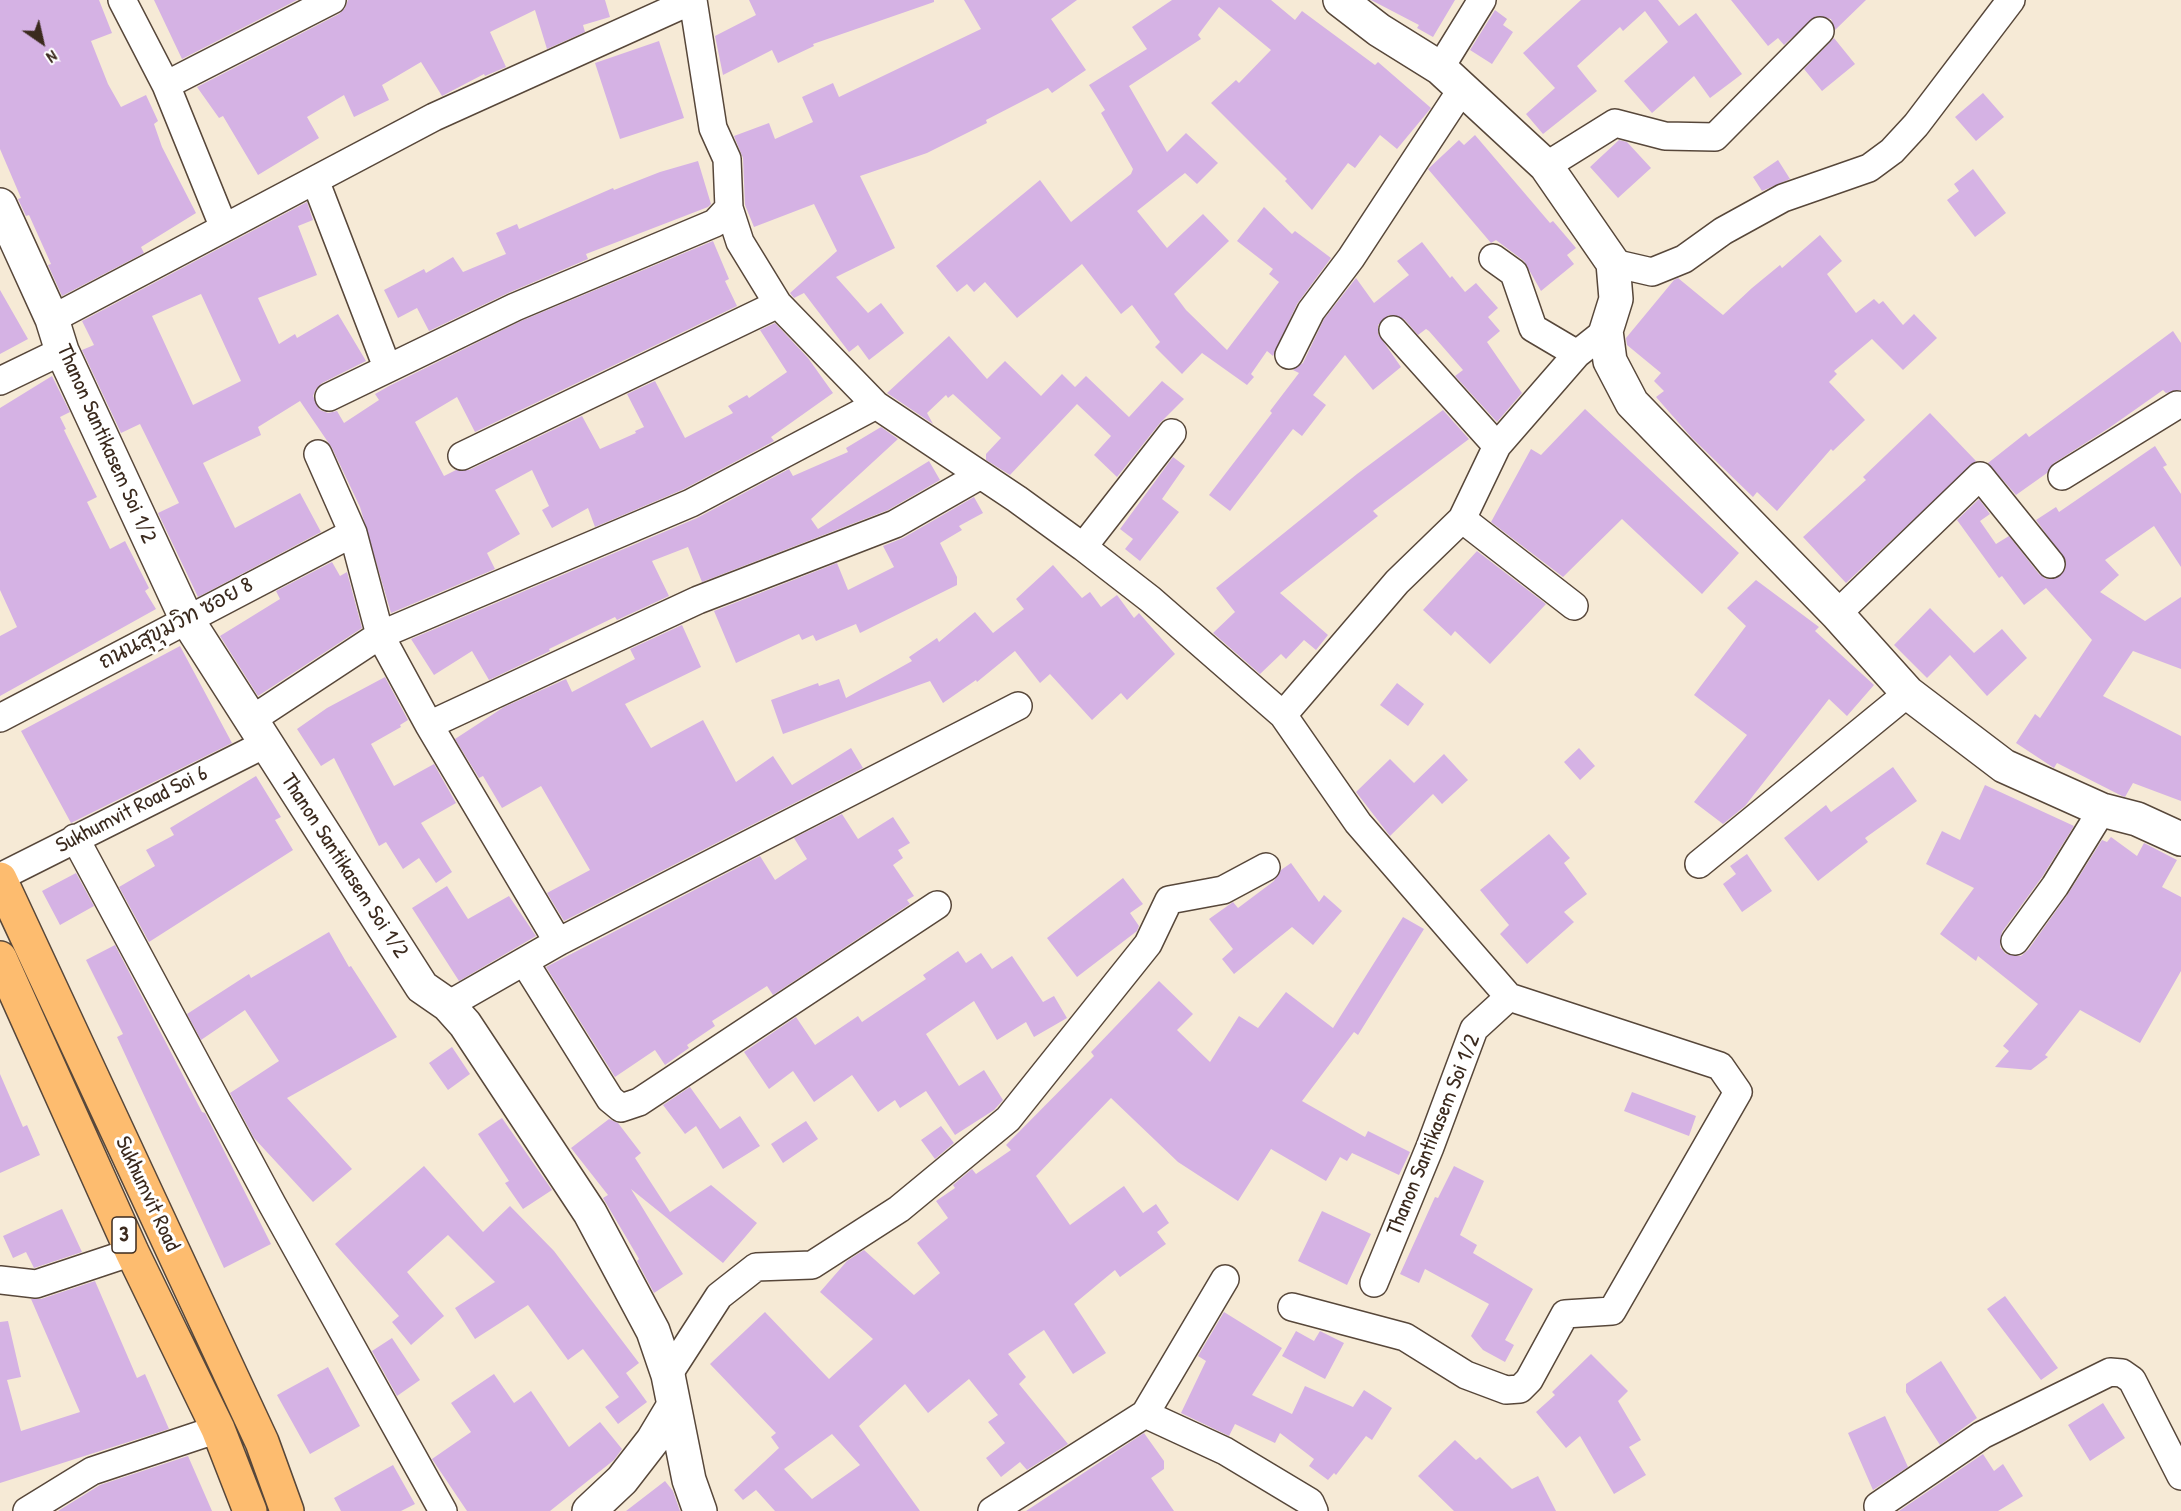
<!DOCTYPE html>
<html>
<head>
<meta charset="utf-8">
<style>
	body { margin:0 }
	#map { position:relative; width:2181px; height:1511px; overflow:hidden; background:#f6ead6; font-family:"Patrick Hand",sans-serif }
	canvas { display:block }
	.north { position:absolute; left:12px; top:12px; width:60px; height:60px; -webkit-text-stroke:4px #fff; paint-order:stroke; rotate:146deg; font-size:16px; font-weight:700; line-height:24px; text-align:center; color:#3b2a1e }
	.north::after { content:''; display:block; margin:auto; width:21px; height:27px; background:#3b2a1e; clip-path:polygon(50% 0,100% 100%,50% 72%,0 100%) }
</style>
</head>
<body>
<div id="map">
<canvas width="2181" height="1511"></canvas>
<div class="north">N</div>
</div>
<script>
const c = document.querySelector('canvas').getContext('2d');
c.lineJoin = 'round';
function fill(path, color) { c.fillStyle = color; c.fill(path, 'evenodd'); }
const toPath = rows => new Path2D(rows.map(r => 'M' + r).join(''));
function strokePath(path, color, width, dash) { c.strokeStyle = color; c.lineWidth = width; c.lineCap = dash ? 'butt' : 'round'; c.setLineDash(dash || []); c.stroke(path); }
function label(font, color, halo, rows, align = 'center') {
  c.font = font + ' "Patrick Hand","Playpen Sans Thai",sans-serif'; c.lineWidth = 6; c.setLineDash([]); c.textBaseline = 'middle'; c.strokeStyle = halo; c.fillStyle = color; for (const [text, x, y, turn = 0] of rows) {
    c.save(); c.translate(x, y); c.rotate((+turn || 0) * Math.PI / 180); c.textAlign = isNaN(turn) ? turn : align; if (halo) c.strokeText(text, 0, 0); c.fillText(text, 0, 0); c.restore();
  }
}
const building = toPath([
	[0,0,99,0,112,33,91,41,108,84,121,107,146,95,158,121,154,124,162,147,196,213,141,247,144,253,62,296,48,265,51,264,29,215,26,216,18,199,21,198,0,149],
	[154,0,297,0,182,59],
	[348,0,605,0,610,17,583,25,585,32,547,49,535,10,490,32,506,67,485,76,484,74,442,96,421,62,382,85,389,100,354,117,344,95,307,117,319,138,258,175,223,116,219,118,197,87,339,14,345,8],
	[749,0,934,0,934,2,813,44,814,46,778,63,772,50,723,75,715,36,756,15],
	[964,0,1077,0,1051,19,1086,70,1052,93,1048,88,986,120,987,123,927,153,860,176,895,248,836,277,868,313,881,303,904,333,869,360,858,345,849,352,804,293,794,298,790,293,837,251,814,204,754,227,745,205,743,158,734,136,769,123,775,139,813,122,802,97,833,83,839,97,981,29],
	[1172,0,1271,0,1295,20,1302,11,1375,65,1378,62,1431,108,1397,149,1380,135,1355,168,1348,163,1312,210,1285,181,1287,179,1211,103,1236,80,1239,83,1271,50,1219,7,1198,35,1201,39,1129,86,1167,152,1186,133,1218,163,1197,184,1185,173,1137,211,1167,248,1203,214,1229,241,1174,294,1186,310,1227,350,1279,282,1269,274,1273,269,1237,241,1264,207,1292,234,1295,231,1331,258,1297,304,1273,356,1267,351,1251,374,1254,377,1247,385,1202,353,1182,374,1155,347,1160,342,1132,305,1121,314,1082,264,1017,318,985,282,974,292,967,284,957,292,936,266,1040,180,1071,222,1131,174,1133,169,1101,113,1105,110,1089,85,1147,49,1132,27],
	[1371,0,1455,0,1433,37,1417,28,1419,25],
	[1581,0,1658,0,1679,26,1696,13,1742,74,1710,98,1694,76,1652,113,1624,81,1668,42,1645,11,1623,31,1620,27,1577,66,1597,91,1543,134,1526,114,1555,88,1523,53],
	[1731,0,1866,0,1835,30,1831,19,1816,16,1784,45,1778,38,1768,46],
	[1495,10,1507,19,1503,25,1513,32,1492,64,1470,50],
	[1834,38,1855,64,1822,91,1804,69],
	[659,41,684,118,620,139,595,63],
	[1983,93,2004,117,1976,141,1955,117],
	[1475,135,1550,223,1553,221,1576,248,1567,255,1574,264,1541,291,1524,261,1496,240,1491,243,1428,169,1459,140,1464,145],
	[1619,140,1627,142,1651,168,1618,198,1590,167],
	[1778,160,1790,179,1762,191,1753,177],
	[698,161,711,204,708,207,586,254,588,259,508,293,429,331,417,308,398,318,384,290,424,269,426,273,453,257,463,272,506,254,496,233,517,224,519,229,613,188,614,190,660,172],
	[1973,169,2006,213,1975,237,1947,200,1959,191,1954,184],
	[307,202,313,220,298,226,317,275,258,298,279,344,295,334,297,338,338,314,366,361,322,383,316,389,313,396,320,410,328,413,337,411,344,423,379,400,375,394,389,386,521,321,713,241,729,279,725,281,737,306,475,432,457,397,415,422,444,476,456,470,469,470,582,416,600,449,636,433,635,431,644,427,627,394,655,381,685,438,733,413,728,406,747,395,749,398,787,372,760,330,775,323,808,358,833,393,771,437,774,441,684,489,595,527,588,508,552,528,542,510,549,506,532,470,495,490,520,534,487,553,495,569,391,613,360,507,332,448,300,401,258,427,261,435,203,463,235,528,300,493,321,532,198,597,158,513,179,503,140,424,121,433,82,350,94,345,82,321],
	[201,294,241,381,193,405,152,316],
	[1820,235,1842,261,1827,274,1856,313,1874,299,1879,304,1883,301,1903,325,1914,314,1937,338,1903,370,1872,339,1834,371,1837,374,1829,382,1865,420,1833,451,1831,449,1777,511,1757,492,1753,497,1692,438,1656,397,1664,391,1654,381,1661,373,1627,345,1626,338,1674,280,1678,278,1723,315,1752,288,1780,265,1782,268],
	[1422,242,1450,278,1452,276,1465,292,1476,283,1498,308,1488,317,1500,331,1487,342,1522,393,1497,422,1455,376,1463,370,1429,331,1426,329,1418,335,1404,319,1389,315,1378,325,1378,334,1401,367,1373,390,1345,355,1313,395,1326,405,1302,436,1293,429,1230,511,1209,495,1272,413,1270,411,1299,373,1293,370,1303,363,1324,319,1356,278,1374,303,1409,275,1397,261],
	[0,290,28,339,0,354],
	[2173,331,2181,343,2181,390,2166,393,2163,390,2109,428,2054,463,2047,473,2016,495,1988,463,2026,433,2029,437],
	[949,336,987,379,1005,361,1041,396,1062,374,1075,387,1086,376,1129,417,1162,381,1184,399,1160,423,1117,477,1094,455,1111,436,1077,404,1010,475,986,460,986,454,1001,438,953,394,948,398,946,395,927,413,933,424,887,393],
	[52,376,70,412,60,417,66,429,64,430,97,497,87,502,110,549,125,541,149,588,145,591,156,609,0,696,0,636,17,627,0,590,0,408],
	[1585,409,1739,553,1702,594,1622,519,1563,577,1491,522,1531,449,1541,455],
	[1443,410,1469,439,1373,511,1378,516,1280,593,1328,635,1316,650,1304,640,1286,659,1281,654,1260,674,1213,633,1235,612,1216,588,1357,474],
	[1930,413,1976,461,1846,583,1803,537,1866,480,1863,477],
	[881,427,898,439,811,519,818,529,929,461,940,480,888,510,702,582,688,547,652,561,669,596,617,620,615,617,549,649,550,651,489,680,472,651,434,675,411,639,697,518,789,469,793,476,848,452,846,448],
	[2155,446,2167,465,2163,467,2181,494,2181,567,2154,526,2105,560,2119,575,2100,592,2145,621,2181,597,2181,669,2133,651,2103,696,2181,736,2181,801,2133,783,2125,797,2122,796,2057,763,2054,768,2016,743,2035,714,2040,718,2092,640,2046,588,2024,605,2002,576,1999,578,1957,520,1979,499,1990,514,1980,521,1996,544,2009,536,2039,574,2046,579,2054,579,2065,570,2066,561,2036,520,2056,507,2059,512],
	[1173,457,1185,466,1162,499,1179,512,1140,561,1125,549,1133,539,1120,529],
	[974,497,983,513,959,526,962,530,940,543,957,577,957,585,860,633,856,624,816,641,813,635,802,640,799,634,736,663,714,611,837,563,848,590,894,567,883,546,903,538],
	[1477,551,1546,604,1490,664,1455,631,1451,636,1423,610],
	[332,562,340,576,347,572,362,628,258,696,220,636,280,599,276,591],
	[1053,565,1082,598,1090,592,1101,607,1117,595,1134,618,1139,613,1175,654,1127,700,1121,693,1092,720,1050,674,1040,683,1015,651,977,682,976,680,943,703,930,681,783,734,771,700,818,683,819,686,839,679,846,698,912,661,909,657,937,638,939,642,975,612,993,633,1024,609,1016,599],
	[1756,580,1819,627,1815,631,1874,685,1847,716,1829,699,1745,806,1723,824,1694,802,1747,735,1694,695,1746,626,1727,608],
	[1930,608,1974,653,2002,629,2027,658,1987,696,1950,655,1927,678,1894,645],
	[682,625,701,667,625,704,651,748,703,720,736,782,773,756,792,785,851,748,863,768,564,921,547,893,590,870,541,786,502,808,483,776,479,778,455,739,504,707,566,679,572,692,635,659,630,649],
	[180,646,232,743,71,823,21,731],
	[385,677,408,720,400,725,401,727,371,744,394,786,434,764,456,803,421,823,452,872,436,883,419,858,403,869,386,842,379,846,334,758,321,766,297,729,327,708],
	[1397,683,1424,704,1408,726,1380,705],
	[1579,748,1595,766,1580,780,1564,762],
	[1444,754,1468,780,1442,804,1433,794,1390,836,1356,792,1390,759,1414,783],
	[1893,767,1917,801,1865,838,1868,842,1818,881,1784,838,1826,805,1831,812],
	[256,776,281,817,275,820,293,850,149,942,119,887,155,866,146,850,174,835,170,828],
	[1985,785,2074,826,2042,877,2002,932,2000,947,2006,954,2021,956,2028,950,2068,894,2102,840,2107,842,2111,837,2137,856,2144,843,2177,860,2162,887,2181,897,2181,971,2140,1043,2080,1010,2045,1055,2048,1057,2031,1070,1995,1067,2009,1051,2003,1046,2038,1004,1978,956,1976,961,1940,934,1974,888,1926,864,1942,831,1960,840],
	[842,814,858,839,893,817,910,843,898,850,903,858,893,865,914,896,907,900,910,904,773,995,767,986,712,1021,715,1026,687,1045,689,1048,665,1065,655,1050,615,1077,546,967,760,856,775,880,807,859,794,838],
	[1549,834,1570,858,1564,863,1587,894,1564,912,1574,922,1527,964,1500,934,1509,925,1480,890],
	[1747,854,1772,891,1742,912,1723,884,1736,874,1730,866],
	[1291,863,1319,902,1324,895,1342,911,1313,945,1292,927,1234,974,1222,959,1233,949,1209,919,1233,902,1238,908,1274,881,1281,870],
	[76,873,94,906,60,925,42,891],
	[1123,878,1143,904,1130,913,1139,926,1137,931,1077,977,1047,938],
	[447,886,468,919,509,896,536,936,459,981,412,908],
	[1403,917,1424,929,1358,1035,1354,1032,1302,1101,1365,1137,1368,1131,1410,1152,1399,1175,1352,1153,1347,1161,1340,1157,1326,1181,1271,1149,1238,1201,1178,1162,1111,1098,1036,1176,1070,1225,1124,1186,1143,1213,1156,1204,1169,1223,1157,1232,1166,1244,1120,1277,1115,1270,1074,1304,1106,1353,1073,1374,1044,1330,1008,1354,1026,1377,1019,1384,1068,1444,1027,1470,1020,1462,1001,1477,986,1458,1005,1443,988,1422,998,1415,969,1379,928,1413,905,1384,859,1426,920,1511,775,1511,756,1490,743,1500,734,1490,779,1448,771,1437,776,1433,710,1364,765,1312,829,1379,873,1339,820,1292,847,1261,864,1250,914,1295,940,1273,917,1243,948,1218,936,1201,955,1188,953,1185,972,1169,976,1174,1011,1150,1006,1145,1094,1056,1091,1052,1159,981,1193,1014,1177,1030,1210,1062,1239,1016,1258,1028,1286,992,1333,1028],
	[832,1434,860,1465,812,1499,784,1469],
	[329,932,349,967,351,966,397,1037,287,1098,352,1169,313,1202,254,1138,230,1093,279,1061,245,1010,201,1040,187,1014,249,974,251,978],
	[115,945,202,1112,205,1113,271,1244,224,1268,117,1037,123,1034,86,960],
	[958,951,966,963,981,953,992,969,1012,956,1043,1002,1054,996,1067,1018,1034,1037,1026,1022,997,1040,974,1001,926,1034,959,1086,984,1070,1003,1100,994,1110,955,1135,926,1091,900,1108,895,1100,878,1112,852,1075,814,1102,793,1071,769,1089,744,1052,796,1017,815,1045,858,1016,862,1022,926,979,923,975],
	[452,1047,470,1074,448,1090,429,1063],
	[0,1074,23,1127,27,1125,40,1155,0,1173],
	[690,1087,720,1129,740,1116,760,1146,723,1169,696,1126,685,1134,663,1105],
	[1632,1092,1696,1116,1689,1136,1624,1111],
	[502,1118,552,1190,523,1209,505,1183,509,1181,478,1134],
	[609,1119,618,1123,641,1153,635,1158,670,1212,711,1185,757,1223,723,1263,631,1189,683,1274,654,1293,637,1261,639,1259,603,1198,608,1195,571,1148],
	[806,1121,818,1139,783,1163,771,1144],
	[941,1126,954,1143,935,1159,921,1140],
	[424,1166,483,1232,510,1206,554,1251,639,1363,626,1373,647,1402,618,1424,605,1407,619,1397,583,1349,568,1360,528,1305,475,1339,455,1308,495,1282,448,1235,407,1272,444,1316,411,1345,392,1322,399,1316,335,1244],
	[1454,1166,1484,1181,1460,1235,1477,1245,1473,1253,1533,1289,1505,1340,1514,1345,1505,1362,1483,1350,1471,1336,1489,1304,1425,1269,1419,1283,1400,1274,1435,1197,1438,1198],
	[62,1209,82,1252,34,1268,26,1252,13,1258,3,1236],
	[1322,1211,1371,1234,1347,1285,1298,1261],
	[95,1281,137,1378,145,1374,169,1429,0,1483,0,1322,8,1321,21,1377,7,1380,21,1431,80,1412,31,1299,41,1299],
	[2005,1296,2058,1368,2041,1380,1987,1309],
	[1224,1312,1282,1348,1252,1395,1292,1414,1305,1386,1353,1407,1364,1390,1392,1408,1372,1440,1366,1436,1336,1475,1334,1473,1328,1480,1309,1466,1314,1459,1280,1433,1275,1443,1235,1424,1229,1436,1181,1413,1206,1361,1198,1356],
	[1296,1331,1314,1341,1320,1331,1344,1343,1325,1379,1282,1356],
	[392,1338,420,1380,397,1396,372,1351],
	[1591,1354,1628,1391,1618,1401,1641,1440,1629,1447,1646,1475,1614,1494,1580,1436,1566,1448,1536,1412,1555,1395,1552,1392],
	[1941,1361,1977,1418,1940,1445,1906,1392,1906,1384],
	[328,1367,360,1426,310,1454,277,1395],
	[494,1374,514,1403,531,1391,569,1447,600,1422,622,1449,614,1460,550,1511,467,1511,432,1459,471,1432,451,1403],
	[2103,1403,2125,1438,2090,1461,2068,1425],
	[1885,1416,1908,1467,1873,1490,1848,1433],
	[1144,1433,1164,1461,1164,1469,1151,1478,1174,1511,1026,1511],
	[1455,1440,1476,1460,1480,1457,1512,1489,1538,1476,1556,1511,1454,1511,1418,1476],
	[1983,1454,1994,1471,2003,1464,2023,1496,1998,1511,1899,1511],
	[188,1456,212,1511,58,1511,100,1485],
	[393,1465,415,1504,401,1511,341,1511,334,1498],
	[665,1481,673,1491,680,1511,626,1511]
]);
const minor = toPath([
	[122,0,166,85,224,228],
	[1440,68,1482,0],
	[166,85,332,0],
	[1546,166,1615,123,1665,136,1715,137,1820,31],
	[315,180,387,367],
	[1493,258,1514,273,1533,328,1577,354],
	[1613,263,1652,272,1684,259,1723,231,1783,198,1869,168,1892,151,1916,125,2011,0],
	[52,319,434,117,693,0,713,128,727,159,729,208,740,242,778,304,876,405,1017,499,1083,547,1150,599,1283,715,1358,823,1509,997,1720,1066,1738,1092,1612,1311,1565,1314,1529,1380,1520,1389,1506,1390,1466,1375,1405,1337,1292,1307],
	[1393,330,1497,446],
	[1289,355,1311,311,1351,258,1462,89],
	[0,381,62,351],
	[329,397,515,307,715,223,729,208],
	[318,454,353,533,380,635,429,725,558,942],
	[462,456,778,304],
	[2062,476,2177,405],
	[1462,519,1574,606],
	[1083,547,1172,433],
	[1837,614,1980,476,2051,564],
	[1283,715,1397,582,1462,519,1497,446,1577,354,1606,331],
	[0,718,353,533],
	[251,720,380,635,691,503,876,405],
	[429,725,698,600,895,524,979,476],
	[75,838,272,1204,443,1511],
	[1699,864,1908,693],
	[0,877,265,744],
	[2015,941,2055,886,2102,810],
	[525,963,610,1099,621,1108,639,1102,937,905],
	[448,1005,558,942,1018,706],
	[0,1280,36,1284,132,1252],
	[1374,1283,1430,1147,1474,1029,1509,997],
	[668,1375,719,1296,756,1267,812,1265,899,1209,1008,1119,1148,944,1169,900,1223,890,1266,867],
	[1145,1414,1225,1451,1310,1502,1314,1511],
	[1878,1506,1982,1435,2110,1372,2122,1373,2132,1380,2181,1476],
	[27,1511,92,1471,218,1429],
	[992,1511,1145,1414,1225,1279]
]);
const tertiary = toPath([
	[1340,0,1379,30,1440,68,1546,166,1613,263,1616,299,1606,331,1610,361,1632,403,1837,614,1908,693,2004,766,2102,810,2137,819,2181,839],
	[0,205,52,319,62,351,186,618,422,987,448,1005,465,1024,590,1213,653,1331,668,1375,689,1480,700,1511],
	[589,1511,622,1480,653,1440,674,1405]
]);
const primary = toPath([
	[0,879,262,1442,287,1511],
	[0,958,132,1252,218,1429,250,1511]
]);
const shields = [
	[124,1235,24]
];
const shieldNames = [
	["3",124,1235]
];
const streetNames = [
	["Thanon Santikasem Soi 1/2",106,444,66],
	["ถนนสุขุมวิท ซอย 8",176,624,-28],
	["Sukhumvit Road Soi 6",132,810,-27],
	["Thanon Santikasem Soi 1/2",344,866,57],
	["Thanon Santikasem Soi 1/2",1434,1135,-68],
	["Sukhumvit Road",147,1194,65]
];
fill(building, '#d5b2e4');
strokePath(minor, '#57473a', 30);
strokePath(tertiary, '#57473a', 36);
strokePath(primary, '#57473a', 36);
strokePath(minor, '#fff', 27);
strokePath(tertiary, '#fff', 33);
strokePath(primary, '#fdbc6f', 33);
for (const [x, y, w] of shields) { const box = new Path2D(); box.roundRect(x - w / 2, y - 18, w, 36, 4.5); c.fillStyle = '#fff'; c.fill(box); strokePath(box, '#3b2a1e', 1.5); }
label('bold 21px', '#3b2a1e', null, shieldNames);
label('22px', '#3b2a1e', '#fff', streetNames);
</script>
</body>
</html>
